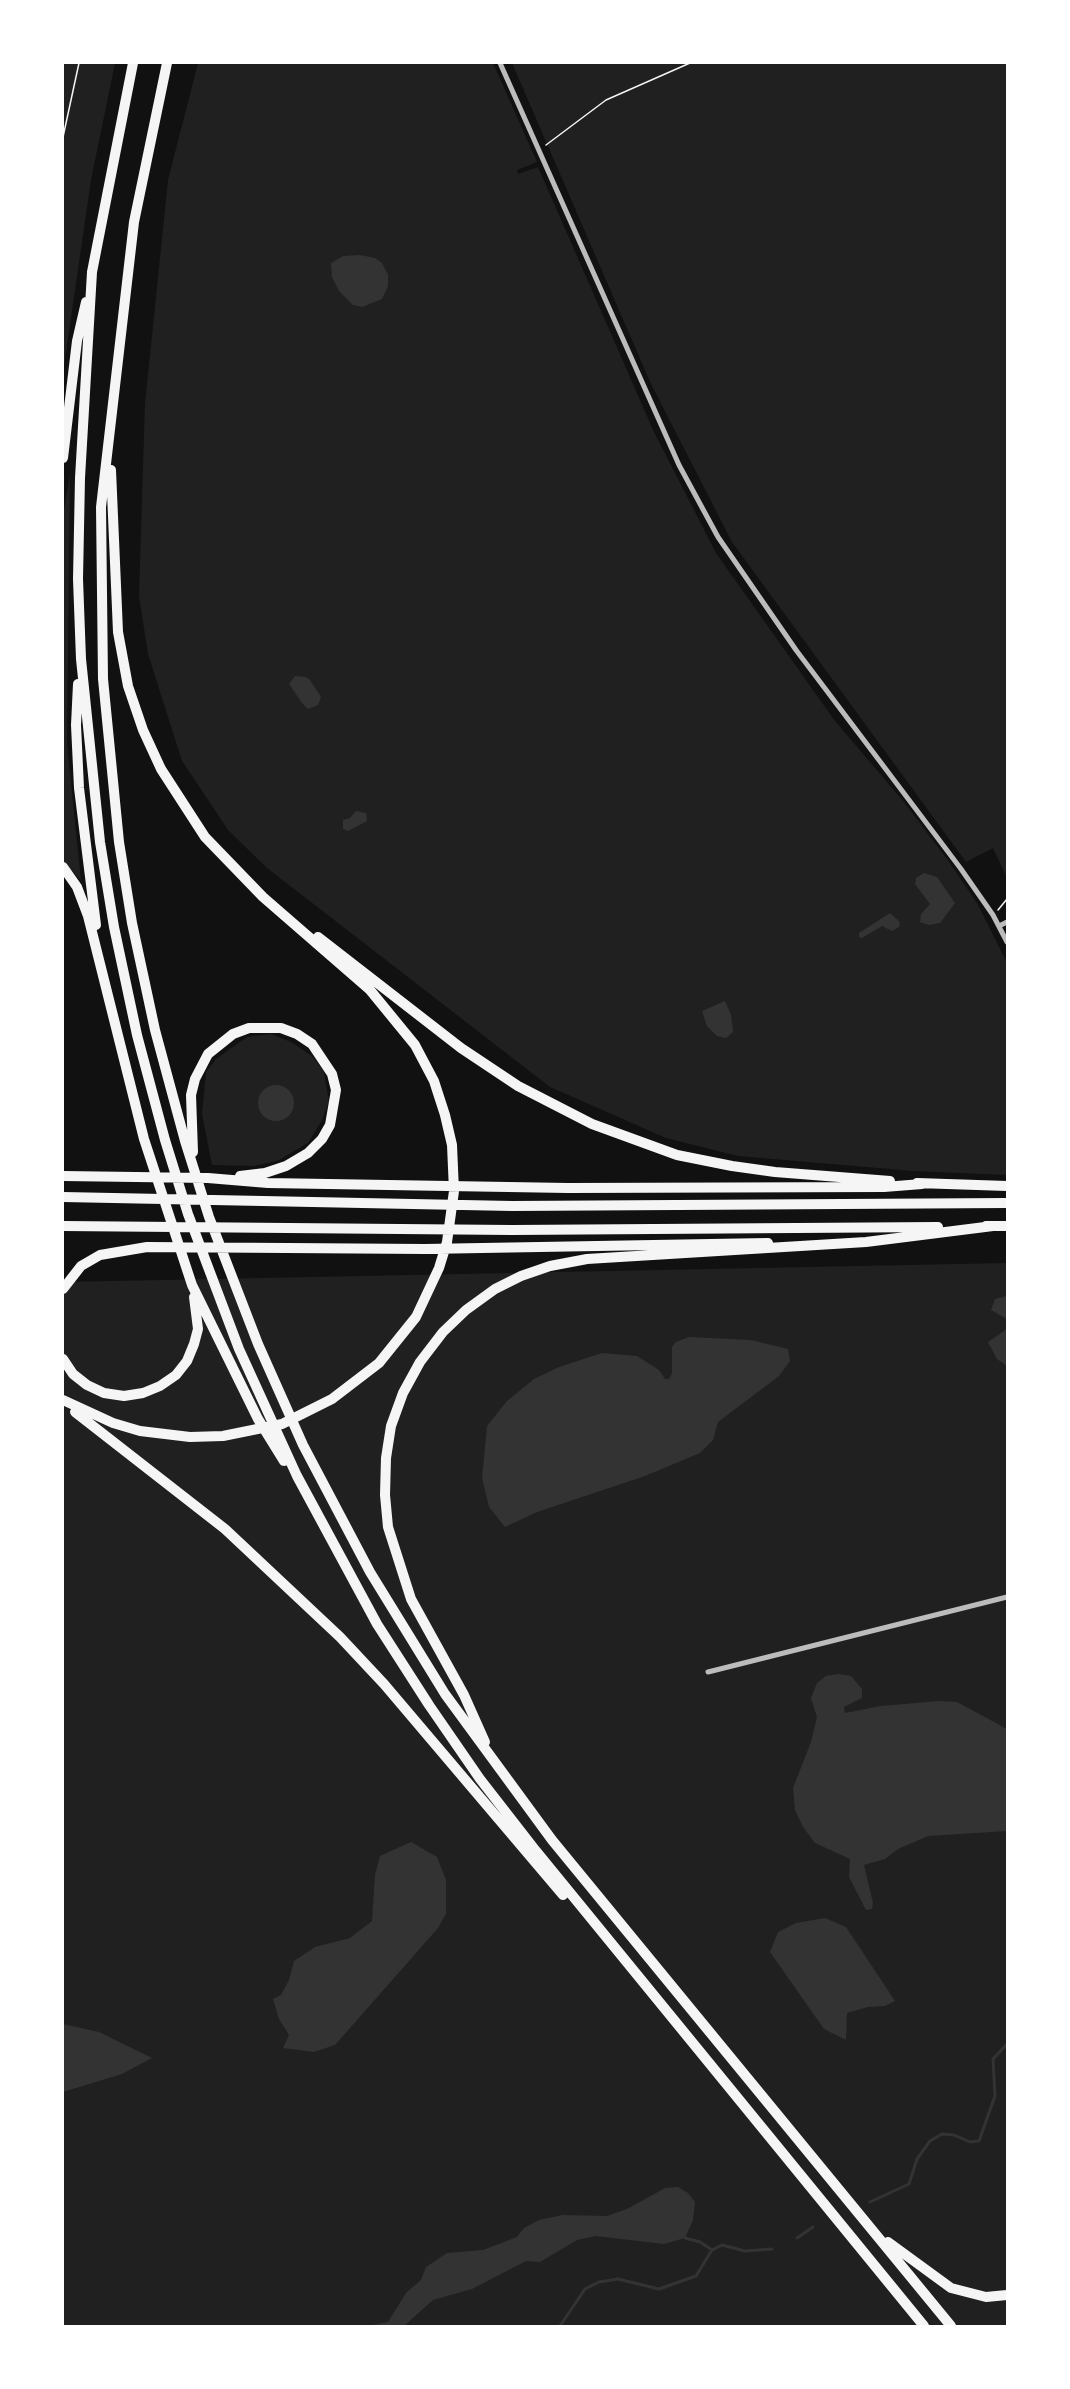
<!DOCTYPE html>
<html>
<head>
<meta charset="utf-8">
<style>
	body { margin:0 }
	#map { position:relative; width:1070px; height:2389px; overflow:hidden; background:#111; font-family:"Fira Sans",sans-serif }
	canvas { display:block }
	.frame { position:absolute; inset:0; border:64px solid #fff; pointer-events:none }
</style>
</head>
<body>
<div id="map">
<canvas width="1070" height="2389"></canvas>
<div class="frame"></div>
</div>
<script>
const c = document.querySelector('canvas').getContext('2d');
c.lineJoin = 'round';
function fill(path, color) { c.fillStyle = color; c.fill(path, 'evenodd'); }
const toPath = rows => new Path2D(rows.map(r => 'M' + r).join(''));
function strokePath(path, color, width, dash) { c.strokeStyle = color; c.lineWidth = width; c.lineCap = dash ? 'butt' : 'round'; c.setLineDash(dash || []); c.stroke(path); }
const green = toPath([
	[63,63,115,63,91,180,63,373],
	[198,63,493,63,537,162,517,170,518,174,538,167,654,432,716,553,835,721,904,802,947,859,977,903,1007,963,1007,1175,913,1171,738,1156,666,1138,550,1087,267,868,228,830,182,761,148,654,139,596,145,404,168,180],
	[512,63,1007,63,1007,878,993,848,966,862,732,542,651,384],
	[70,475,67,743,81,881,63,860,63,515],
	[271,1034,291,1042,312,1056,324,1072,329,1102,322,1120,308,1143,277,1161,253,1166,212,1165,202,1114,206,1072,216,1059,247,1037],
	[1007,1263,1007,2326,63,2326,63,1282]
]);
const water = toPath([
	[360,255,375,258,382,263,388,275,388,286,382,299,362,307,353,305,339,291,332,277,331,263,343,256],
	[295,676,306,677,310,680,321,697,318,705,308,709,302,703,289,684],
	[356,811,366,813,367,821,348,831,343,829,343,820,350,818],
	[924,873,937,877,955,903,940,923,929,925,920,922,921,914,930,904,915,884,916,878],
	[890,913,900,922,899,927,892,931,882,926,862,938,859,937,859,933],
	[725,1001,731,1015,733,1032,726,1038,717,1036,707,1026,702,1011],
	'258 1103a18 18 0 1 1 36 0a18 18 0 1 1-36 0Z',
	[1007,1296,1007,1319,991,1310,995,1299],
	[1007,1329,1007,1366,997,1359,988,1342],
	[689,1337,751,1340,788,1349,790,1361,779,1376,718,1422,713,1440,700,1453,645,1476,537,1512,505,1527,489,1507,482,1478,487,1426,507,1401,534,1379,559,1367,602,1353,637,1356,659,1370,665,1379,669,1379,672,1373,672,1347,676,1342],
	[838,1674,851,1676,862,1689,862,1698,844,1707,845,1713,881,1706,939,1701,957,1702,1007,1729,1007,1831,928,1836,898,1849,885,1859,864,1865,873,1903,872,1909,866,1910,849,1877,850,1859,815,1843,803,1827,795,1810,793,1788,811,1742,817,1717,811,1698,817,1683,826,1676],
	[411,1842,437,1857,446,1880,446,1914,438,1928,335,2045,314,2052,283,2048,289,2035,279,2019,273,1999,281,1995,289,1980,294,1961,315,1947,350,1938,372,1921,375,1875,380,1856],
	[825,1918,846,1927,895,2001,885,2006,868,2007,847,2013,846,2040,824,2029,770,1952,778,1932,796,1923],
	[63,2024,99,2032,152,2058,122,2074,63,2092],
	[678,2187,688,2193,695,2202,693,2220,685,2238,664,2244,596,2236,577,2240,540,2262,526,2261,472,2289,433,2300,404,2326,367,2326,388,2322,406,2293,421,2280,426,2267,447,2253,483,2250,517,2237,524,2228,539,2220,563,2215,607,2216,629,2208,665,2188]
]);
const stream = toPath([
	[870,2202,909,2184,917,2159,930,2141,942,2134,954,2135,970,2142,979,2141,995,2096,993,2059,1007,2044],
	[685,2238,700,2242,712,2250],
	[797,2238,813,2227],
	[560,2326,585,2289,599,2282,618,2279,659,2289,696,2276,712,2250,722,2245,745,2251,772,2249]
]);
const path = toPath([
	[63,137,79,63],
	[546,145,606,100,690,63],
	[998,910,1007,899]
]);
const minor = toPath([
	[500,63,679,465,718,537,796,650,961,869,993,915,1007,942],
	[999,926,1007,922],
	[708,1672,1007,1597]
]);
const motorway = toPath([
	[133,63,92,272,80,478,78,579,81,659,100,842,114,927,137,1035,165,1140,188,1214,239,1349,297,1476,377,1624,429,1705,480,1779,536,1851,924,2326],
	[167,63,134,222,101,507,103,679,119,842,132,923,155,1030,185,1141,209,1217,258,1344,303,1445,370,1572,445,1694,552,1840,951,2326],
	[63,458,77,341,86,302],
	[78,684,76,725,79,788,96,925],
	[63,867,77,887,88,916,144,1139,192,1285,258,1419,284,1461],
	[318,937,461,1048,518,1086,592,1124,677,1155,732,1166,775,1172,890,1181],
	[193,1152,191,1095,195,1079,208,1054,233,1034,249,1028,281,1028,297,1034,312,1044,332,1074,336,1090,330,1125,322,1139,308,1153,286,1166,265,1173,240,1176],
	[63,1176,208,1178,268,1183,568,1188,884,1187,922,1184],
	[917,1183,1007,1186],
	[63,1197,512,1206,1007,1203],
	[63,1226,512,1230,938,1227],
	[986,1226,1007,1226],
	[63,1289,81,1266,100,1255,147,1247,425,1249,768,1243],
	[63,1359,73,1374,87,1385,104,1393,124,1396,143,1393,160,1386,176,1375,187,1361,194,1344,198,1329,194,1297],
	[63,1400,113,1423,140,1431,190,1437,223,1436,282,1424,332,1399,379,1363,416,1317,439,1268,447,1242,454,1191,452,1145,445,1115,434,1081,415,1045,370,990,263,897,205,837,161,769,143,730,128,686,118,632,111,470],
	[75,1412,225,1529,340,1637,384,1684,563,1895],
	[485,1742,464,1695,411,1599,388,1527,385,1495,386,1458,391,1426,403,1393,420,1362,443,1332,466,1310,495,1289,521,1276,550,1266,587,1259,866,1242,993,1226],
	[888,2242,951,2288,986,2297,1007,2295]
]);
fill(green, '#202020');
fill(water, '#333');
strokePath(stream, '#333', 3);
strokePath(path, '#f5f5f5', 1.5);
strokePath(minor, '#bcbcbc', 5);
strokePath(motorway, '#f5f5f5', 10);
</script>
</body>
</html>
